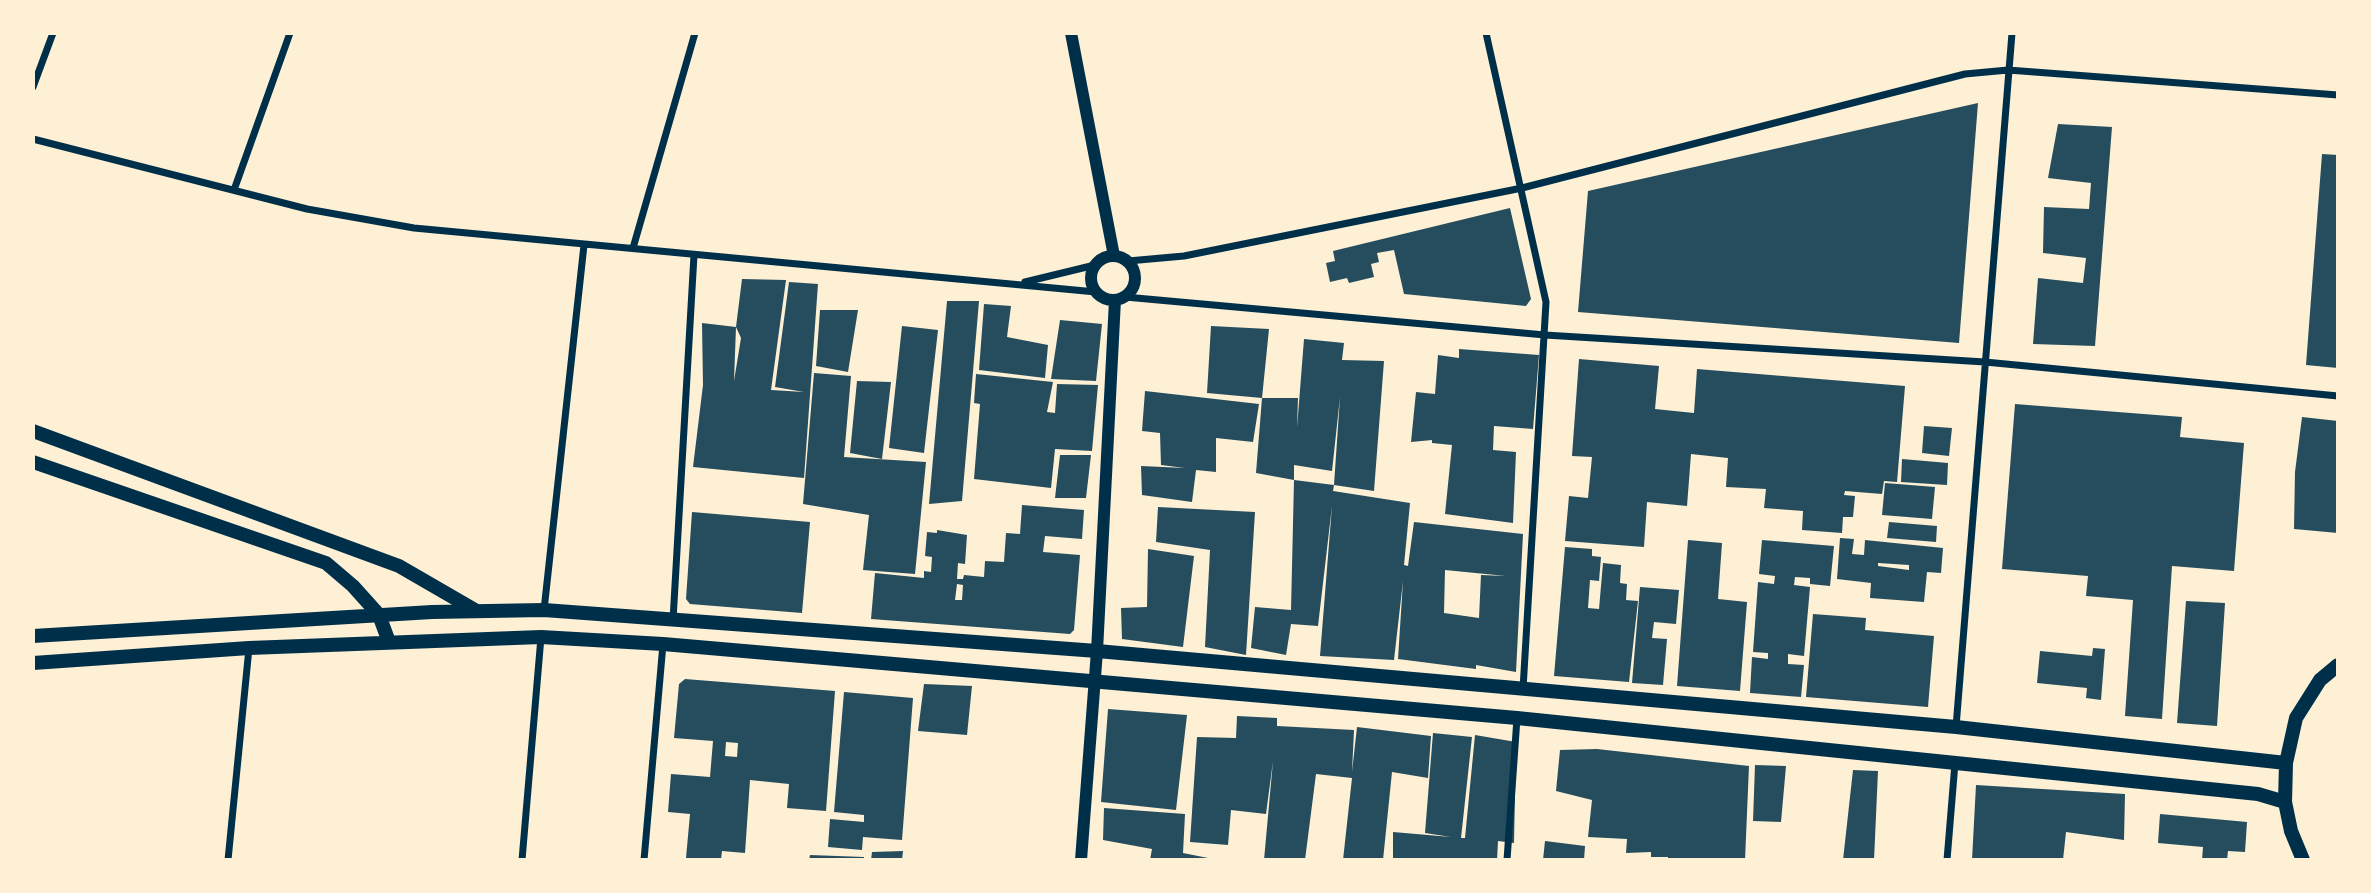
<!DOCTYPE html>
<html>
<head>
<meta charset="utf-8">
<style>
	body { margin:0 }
	#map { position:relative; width:2371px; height:893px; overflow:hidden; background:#fdf0d5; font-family:Karla,sans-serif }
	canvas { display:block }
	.frame { position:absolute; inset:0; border:35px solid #fdf0d5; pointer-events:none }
</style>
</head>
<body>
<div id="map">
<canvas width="2371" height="893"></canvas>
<div class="frame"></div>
</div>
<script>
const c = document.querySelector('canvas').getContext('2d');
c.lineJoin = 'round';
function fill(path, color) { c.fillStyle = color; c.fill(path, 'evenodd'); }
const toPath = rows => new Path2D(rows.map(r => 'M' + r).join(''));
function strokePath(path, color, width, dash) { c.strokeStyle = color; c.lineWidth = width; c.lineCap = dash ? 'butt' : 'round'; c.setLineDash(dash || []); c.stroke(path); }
const building = toPath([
	[1978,103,1959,343,1578,312,1588,191],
	[2058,124,2112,127,2095,346,2033,344,2038,278,2083,283,2086,258,2043,253,2044,207,2089,209,2091,183,2048,178],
	[2322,154,2338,155,2338,368,2306,365],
	[1510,208,1531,299,1526,306,1404,294,1394,250,1377,253,1379,262,1371,264,1374,277,1349,283,1347,278,1330,282,1326,263,1335,261,1333,251],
	[742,279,786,280,771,390,804,392,775,387,789,282,818,284,804,478,693,467,703,385,702,323,736,327,734,381,741,338,736,327],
	[947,301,979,301,962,501,929,504],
	[984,304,1011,306,1007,337,1048,345,1045,378,979,370],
	[820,310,858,310,848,372,816,366],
	[1060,320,1102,324,1096,381,1051,379],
	[902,326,938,330,924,453,889,448],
	[1211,326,1269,329,1262,398,1207,393],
	[1304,339,1344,343,1342,360,1384,361,1374,491,1334,485,1340,397,1332,471,1294,465,1294,480,1256,473,1262,398,1298,398,1297,428],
	[1459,349,1539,355,1533,429,1494,426,1493,450,1516,452,1513,523,1445,514,1452,445,1432,443,1432,440,1411,442,1416,392,1435,394,1438,355,1459,358],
	[1579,359,1659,366,1655,409,1694,413,1697,369,1905,386,1897,482,1884,481,1882,494,1845,491,1844,495,1855,496,1853,517,1843,517,1842,533,1802,530,1803,511,1764,508,1766,489,1726,487,1728,458,1691,454,1687,506,1647,502,1644,547,1565,541,1569,496,1588,498,1592,457,1572,456],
	[814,373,851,376,844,457,926,462,915,574,863,570,869,515,803,504],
	[976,374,1053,382,1047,412,1055,413,1057,384,1098,385,1092,451,1055,449,1051,488,974,479,980,404,974,403],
	[857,381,891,382,882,459,850,453],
	[1145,391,1259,404,1253,442,1216,438,1216,472,1196,470,1192,502,1142,495,1141,466,1185,468,1161,465,1160,433,1142,431],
	[2015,404,2182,417,2180,437,2244,443,2234,571,2172,566,2162,719,2125,716,2133,600,2086,596,2088,576,2002,569],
	[2302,417,2338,421,2338,533,2294,529,2295,472],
	[1924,426,1952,428,1949,456,1922,453],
	[1060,455,1091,455,1086,498,1055,498],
	[1902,459,1948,463,1947,485,1901,482],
	[1294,480,1334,485,1333,491,1410,503,1404,565,1408,566,1414,522,1523,534,1516,672,1476,665,1476,669,1398,659,1403,581,1394,660,1320,656,1332,506,1318,626,1291,624,1286,655,1251,648,1255,607,1291,610],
	[1445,570,1506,576,1481,575,1479,618,1444,613],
	[1885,483,1935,487,1932,519,1882,515],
	[1022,505,1084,510,1082,539,1045,536,1043,552,1080,555,1074,630,1070,634,871,619,875,573,924,578,924,571,931,572,932,557,925,556,927,532,937,533,937,530,967,535,965,564,958,563,957,579,963,579,964,575,984,577,985,561,1004,562,1006,533,1020,534],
	[957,584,963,585,962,600,955,600],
	[1158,507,1255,512,1246,655,1205,647,1210,550,1156,542],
	[692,512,810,522,802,613,690,604,686,599],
	[1889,522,1937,526,1936,542,1887,538],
	[1840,538,1854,539,1852,554,1864,555,1865,540,1943,548,1941,573,1927,572,1924,602,1870,598,1871,583,1837,579],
	[1878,563,1909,565,1909,570,1878,566],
	[1688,540,1722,543,1718,599,1747,602,1740,691,1677,686],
	[1762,540,1834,546,1830,586,1810,584,1810,578,1795,577,1794,585,1810,587,1804,656,1788,654,1788,664,1804,665,1801,697,1750,693,1752,657,1768,659,1768,653,1753,652,1758,582,1774,584,1775,576,1759,574],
	[1565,547,1592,549,1592,556,1601,557,1599,581,1590,580,1588,608,1599,609,1603,563,1621,565,1620,583,1627,584,1626,600,1638,601,1629,682,1554,676],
	[1148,549,1194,556,1183,647,1122,639,1121,608,1147,607],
	[1640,587,1679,590,1676,624,1654,622,1652,638,1667,639,1663,685,1632,683],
	[2186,601,2225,603,2217,726,2177,723],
	[1813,614,1866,618,1865,630,1934,636,1928,707,1806,697],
	[2093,648,2105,649,2101,700,2086,698,2087,688,2037,683,2040,651,2092,656],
	[685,679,835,691,826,811,787,808,789,784,750,780,745,853,722,851,721,860,686,858,690,814,668,812,671,774,710,777,713,741,674,738,679,684],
	[726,742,738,743,737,757,725,756],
	[924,684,972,686,967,735,918,731],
	[844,692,913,698,902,840,863,837,862,850,828,847,830,819,864,822,864,815,834,812],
	[1108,709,1187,715,1176,810,1101,802],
	[1237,716,1277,718,1277,726,1354,730,1352,772,1357,727,1431,736,1428,778,1392,772,1383,860,1343,860,1352,778,1316,774,1305,860,1264,860,1273,761,1266,814,1231,810,1228,845,1190,842,1197,737,1236,738],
	[1433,733,1472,737,1461,838,1465,838,1475,735,1516,742,1514,843,1498,841,1497,860,1393,860,1393,832,1451,837,1425,833],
	[1597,749,1749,766,1745,860,1668,860,1668,857,1651,857,1651,852,1626,853,1627,839,1588,837,1592,800,1556,791,1560,750],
	[1755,765,1786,766,1781,822,1753,821],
	[1853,770,1878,771,1874,860,1843,860],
	[1976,785,2125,794,2124,840,2066,832,2063,860,1972,860],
	[1104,808,1185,814,1183,853,1218,860,1150,860,1152,849,1103,840],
	[2160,814,2247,822,2245,852,2228,851,2227,860,2202,860,2203,847,2158,843],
	[1545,841,1585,846,1584,860,1543,860],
	[903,851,902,860,871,860,872,852],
	[810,855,864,857,864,860,809,860]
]);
const minor = toPath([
	[1486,33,1546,302,1523,689],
	[33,87,53,33],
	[33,139,307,209,414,228,1096,292],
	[234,190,290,33],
	[633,248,695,33],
	[1128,261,1184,256,1522,188,1965,74,2008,70,2338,95],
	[1025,282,1095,265],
	[1125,297,1545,335,1985,362,2338,396],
	[544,610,584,245],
	[673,620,694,255],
	[1956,727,2012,33],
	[228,860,249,648],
	[522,860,541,637],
	[644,860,663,644],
	[1507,860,1517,718],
	[1947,860,1955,763]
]);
const tertiary = toPath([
	[1071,33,1114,256],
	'1091 278a22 22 0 1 1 44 0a22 22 0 1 1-44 0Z',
	[1081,860,1097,651,1115,300]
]);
const secondary = toPath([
	[33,431,399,566,475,610],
	[33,462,326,563,353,586,379,615,389,642],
	[33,636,432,612,544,610,1097,651,1956,727,2286,763],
	[33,663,249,648,541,637,663,644,1517,718,2258,794,2285,802],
	[2303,860,2291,831,2285,802,2286,763,2296,718,2320,680,2338,665]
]);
fill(building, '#264d5e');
strokePath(minor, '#003049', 7);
strokePath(tertiary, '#003049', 12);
strokePath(secondary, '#003049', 14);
</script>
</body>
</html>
